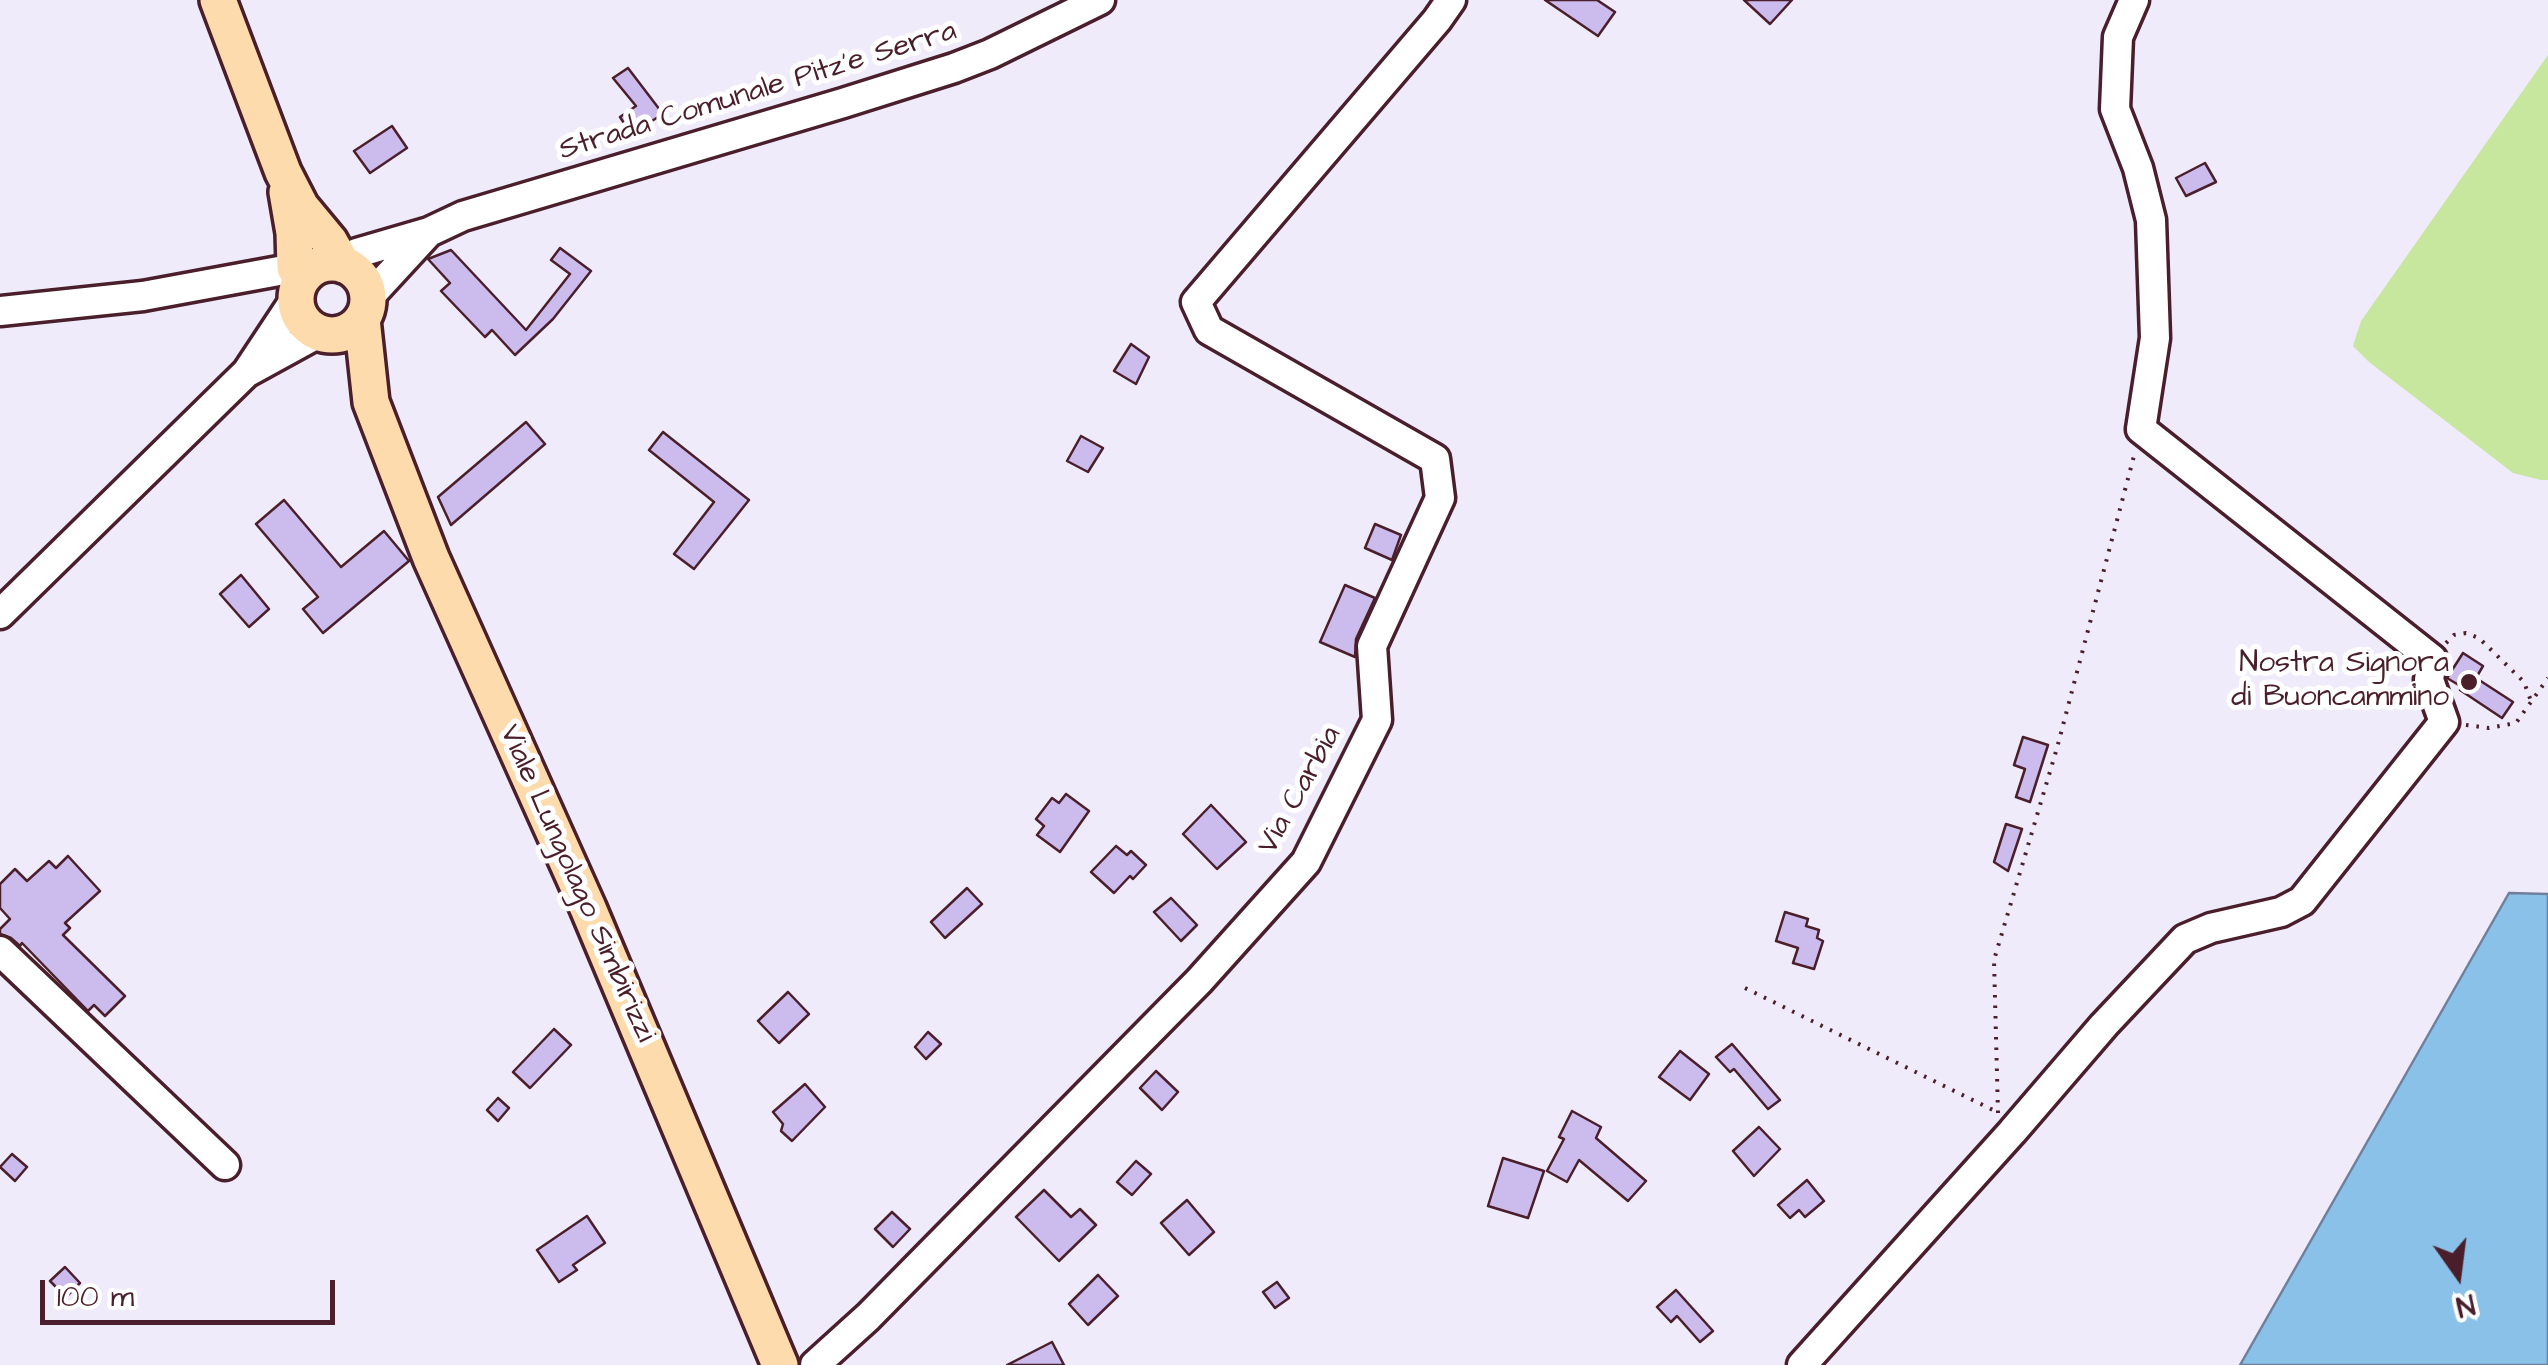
<!DOCTYPE html>
<html>
<head>
<meta charset="utf-8">
<style>
	body { margin:0 }
	#map { position:relative; width:2548px; height:1365px; overflow:hidden; background:#efebfa; font-family:"Architects Daughter",sans-serif }
	canvas { display:block }
	.north { position:absolute; left:2408px; top:1225px; width:100px; height:100px; -webkit-text-stroke:8px #fff; paint-order:stroke; rotate:166deg; font-size:28px; font-weight:700; line-height:40px; text-align:center; color:#4a1f2b }
	.north::after { content:''; display:block; margin:auto; width:35px; height:45px; background:#4a1f2b; clip-path:polygon(50% 0,100% 100%,50% 72%,0 100%) }
	.scale { position:absolute; left:40px; top:1280px; width:295px; height:45px; box-sizing:border-box; border:5px solid #4a1f2b; border-top:0; padding-left:12px; font-size:30px; line-height:35px; white-space:nowrap; color:#4a1f2b; -webkit-text-stroke:8px #fff; paint-order:stroke }
</style>
</head>
<body>
<div id="map">
<canvas width="2548" height="1365"></canvas>
<div class="north">N</div>
<div class="scale">100 m</div>
</div>
<script>
const c = document.querySelector('canvas').getContext('2d');
c.lineJoin = 'round';
function fill(path, color) { c.fillStyle = color; c.fill(path, 'evenodd'); }
const toPath = rows => new Path2D(rows.map(r => 'M' + r).join(''));
function strokePath(path, color, width, dash) { c.strokeStyle = color; c.lineWidth = width; c.lineCap = dash ? 'butt' : 'round'; c.setLineDash(dash || []); c.stroke(path); }
function label(font, color, halo, rows, align = 'center') {
  c.font = font + ' "Architects Daughter",sans-serif'; c.lineWidth = 10; c.setLineDash([]); c.textBaseline = 'middle'; c.strokeStyle = halo; c.fillStyle = color; for (const [text, x, y, turn = 0] of rows) {
    c.save(); c.translate(x, y); c.rotate((+turn || 0) * Math.PI / 180); c.textAlign = isNaN(turn) ? turn : align; if (halo) c.strokeText(text, 0, 0); c.fillText(text, 0, 0); c.restore();
  }
}
const green = toPath([
	[2548,55,2548,480,2541,480,2513,473,2369,362,2353,346,2361,321]
]);
const water = toPath([
	[2509,893,2548,894,2548,1365,2240,1365,2509,893]
]);
const building = toPath([
	[1545,0,1597,0,1615,12,1598,36,1545,0],
	[1744,0,1792,0,1770,24,1744,0],
	[628,68,663,114,631,134,620,117,636,106,613,78,628,68],
	[392,126,407,148,370,173,354,151,392,126],
	[2205,163,2216,182,2186,196,2176,178,2205,163],
	[560,248,591,271,553,319,515,355,492,330,485,337,441,291,450,283,428,259,451,250,526,330,570,274,551,260,560,248],
	[1131,344,1149,357,1136,384,1114,371,1131,344],
	[526,422,545,444,451,525,438,497,526,422],
	[663,432,749,500,694,569,674,554,714,502,649,450,663,432],
	[1081,436,1103,448,1088,472,1067,461,1081,436],
	[284,500,341,567,384,531,409,561,323,633,303,609,318,597,256,524,284,500],
	[1375,524,1401,535,1392,560,1365,548,1375,524],
	[241,575,269,609,249,627,220,594,241,575],
	[1345,585,1375,598,1356,639,1355,657,1320,642,1345,585],
	[2463,653,2483,666,2476,678,2513,702,2502,718,2460,690,2462,687,2447,678,2463,653],
	[2023,737,2048,745,2030,802,2016,797,2025,769,2014,765,2023,737],
	[1066,794,1089,811,1060,852,1037,835,1044,826,1036,819,1052,798,1059,803,1066,794],
	[1211,805,1246,842,1217,869,1183,834,1211,805],
	[2006,824,2022,829,2008,871,1994,862,2006,824],
	[1116,846,1127,855,1131,851,1146,865,1133,879,1130,876,1114,893,1091,872,1116,846],
	[68,856,100,891,65,923,70,928,63,935,125,996,105,1016,94,1005,88,1011,22,943,20,946,11,938,0,934,0,929,10,919,0,908,0,884,15,869,27,881,49,861,56,868,68,856],
	[967,888,982,904,945,938,931,922,967,888],
	[1171,898,1197,925,1181,941,1154,912,1171,898],
	[1785,912,1808,919,1806,926,1819,930,1817,938,1823,941,1814,969,1793,963,1798,948,1776,941,1785,912],
	[788,992,809,1014,779,1043,758,1021,788,992],
	[554,1029,571,1045,530,1088,513,1072,554,1029],
	[928,1032,941,1044,926,1059,915,1047,928,1032],
	[1732,1044,1780,1100,1768,1109,1734,1069,1730,1072,1716,1057,1732,1044],
	[1680,1051,1709,1074,1690,1100,1659,1077,1680,1051],
	[1156,1071,1178,1092,1162,1110,1140,1088,1156,1071],
	[805,1084,825,1107,792,1141,781,1131,783,1124,773,1112,805,1084],
	[498,1098,509,1108,498,1121,487,1110,498,1098],
	[1572,1111,1601,1127,1596,1138,1646,1181,1628,1201,1579,1160,1567,1182,1547,1171,1564,1139,1559,1137,1572,1111],
	[1759,1127,1780,1149,1754,1176,1733,1151,1759,1127],
	[12,1154,27,1167,15,1181,0,1167,12,1154],
	[1503,1158,1544,1171,1528,1218,1488,1206,1503,1158],
	[1136,1161,1151,1174,1132,1195,1117,1182,1136,1161],
	[1807,1180,1824,1201,1805,1217,1799,1210,1790,1218,1778,1205,1807,1180],
	[1044,1190,1071,1217,1080,1209,1096,1225,1059,1261,1016,1217,1044,1190],
	[1187,1200,1214,1232,1189,1255,1161,1223,1187,1200],
	[892,1212,910,1229,893,1247,875,1229,892,1212],
	[587,1216,605,1243,573,1265,577,1270,559,1282,537,1250,587,1216],
	[65,1267,80,1283,66,1297,50,1281,65,1267],
	[1098,1275,1118,1296,1088,1325,1069,1304,1098,1275],
	[1277,1282,1289,1298,1275,1308,1263,1292,1277,1282],
	[1676,1290,1713,1331,1700,1342,1677,1316,1671,1322,1657,1307,1676,1290],
	[1052,1342,1064,1365,1007,1365,1052,1342]
]);
const path = toPath([
	[2446,643,2454,635,2466,633,2479,638,2524,682,2531,701],
	[2466,725,2489,728,2516,723,2548,678],
	[1745,988,1997,1112],
	[1998,1113,1994,960,2057,748,2135,452]
]);
const minor = toPath([
	[343,265,357,253,429,232,463,216,843,103,954,68,990,54,1100,0],
	[369,297,428,233],
	[0,311,143,296,295,268,298,287],
	[247,372,296,298],
	[0,614,246,373,319,333],
	[0,951,225,1165],
	[815,1365,868,1317,1199,981,1306,862,1377,720,1372,646,1440,498,1435,459,1209,330,1196,302,1437,20,1451,0],
	[1802,1365,2012,1132,2104,1025,2185,939,2211,928,2281,912,2302,901,2444,722,2429,680,2432,659,2141,429,2155,338,2151,220,2138,168,2115,109,2118,37,2134,0]
]);
const major = toPath([
	[218,0,283,172,301,207,330,242,343,265],
	[287,192,294,233,295,268],
	'296 299a36 36 0 1 1 72 0a36 36 0 1 1-72 0Z',
	[362,319,371,402,431,558,588,908,780,1365]
]);
const markers = [
	[2469,682,10,"#4a1f2b"]
];
const streetNames = [
	["Strada Comunale Pitz'e Serra",758,92,-17],
	["Via Carbia",1301,791,-61],
	["Viale Lungolago Simbirizzi",576,884,66]
];
const poiNames = [
	["Nostra Signora",2449,665],
	["di Buoncammino",2449,699]
];
fill(green, '#c7e69e');
fill(water, '#89c1e8');
strokePath(water, '#70809c', 2.5);
fill(building, '#cbbced');
strokePath(building, '#4a1f2b', 2.5);
strokePath(minor, '#4a1f2b', 35);
strokePath(major, '#4a1f2b', 42);
strokePath(path, '#4a1f2b', 4, [2.5, 8]);
strokePath(minor, '#fff', 28);
strokePath(major, '#fedbac', 35);
for (const [x, y, r, color] of markers) { const dot = new Path2D(); dot.arc(x, y, r, 0, 2 * Math.PI); c.fillStyle = color; c.fill(dot); strokePath(dot, '#fff', 4); }
label('30px', '#4a1f2b', '#fff', streetNames);
label('30px', '#4a1f2b', '#fff', poiNames, 'right');
</script>
</body>
</html>
